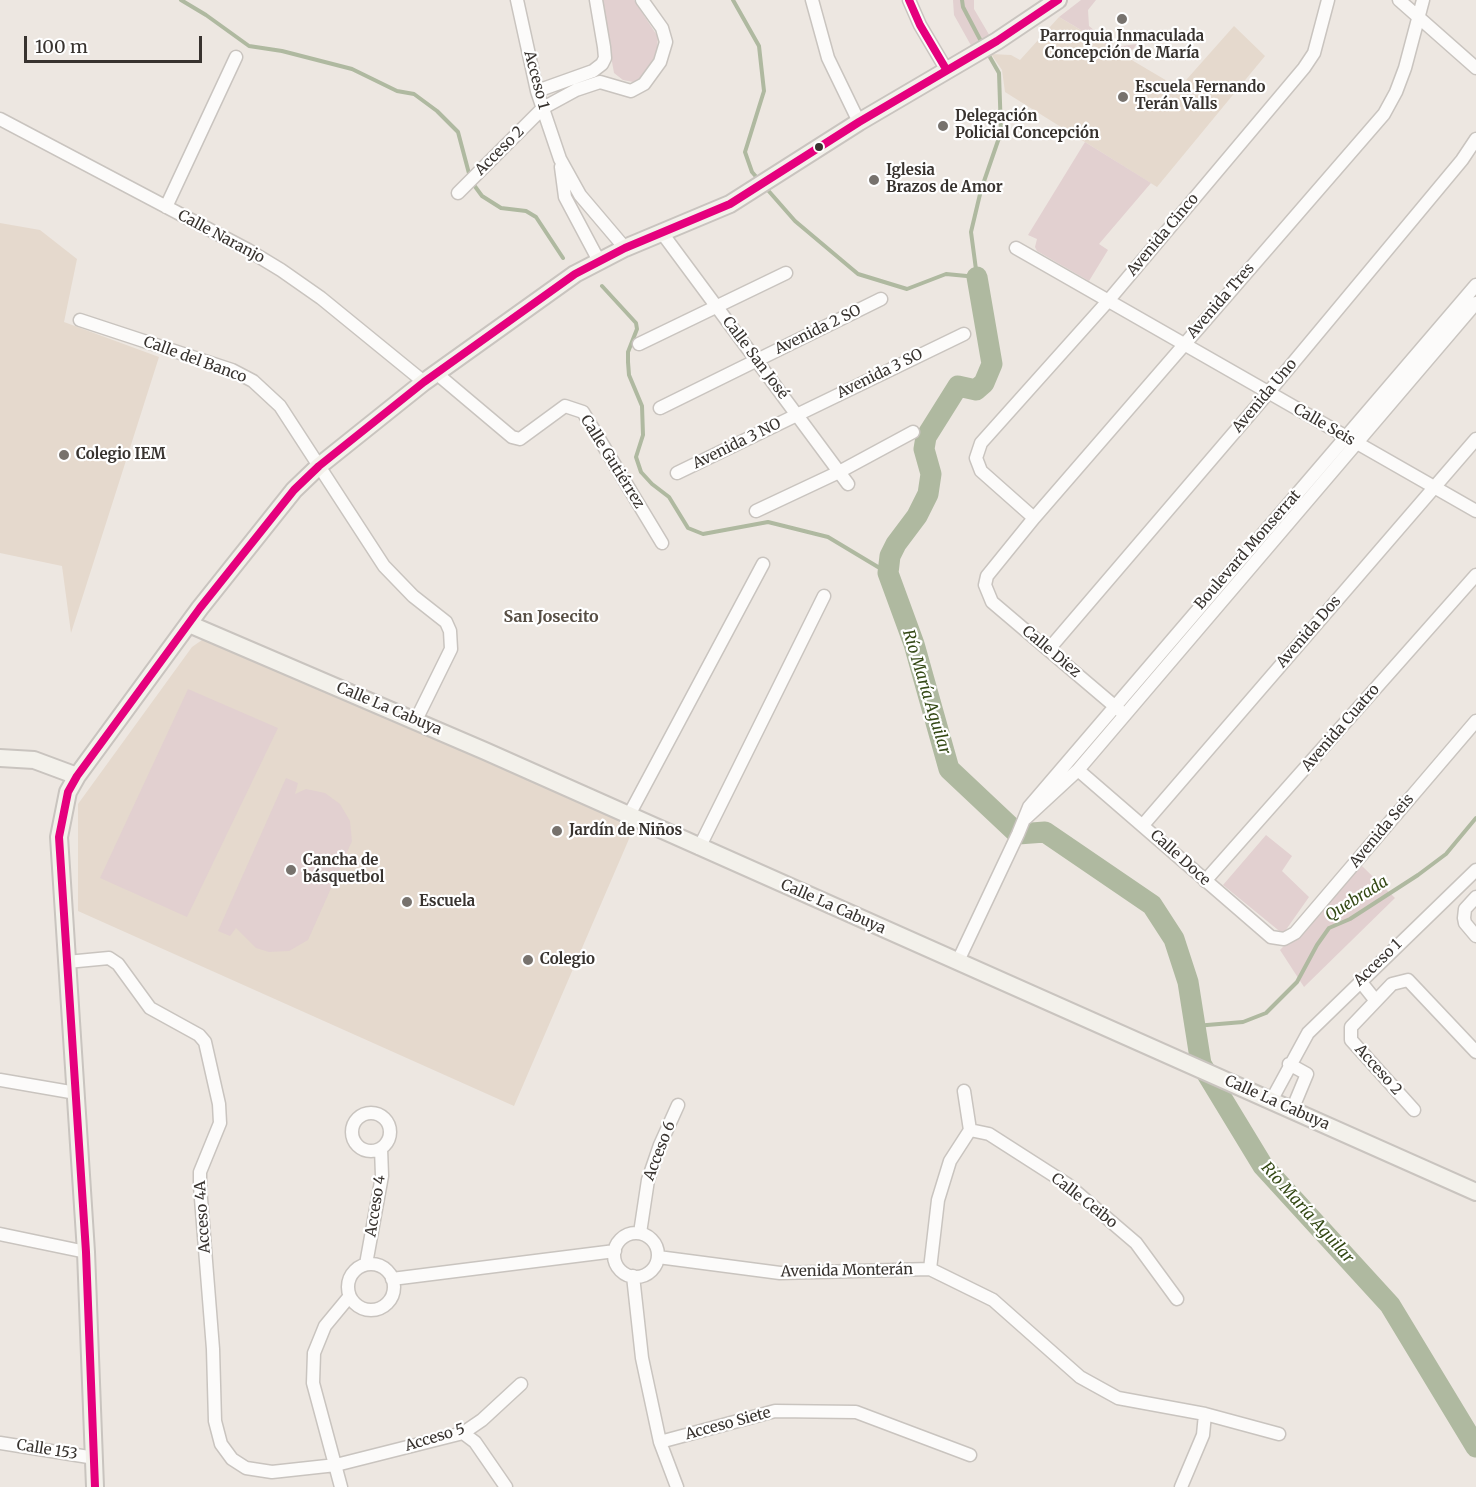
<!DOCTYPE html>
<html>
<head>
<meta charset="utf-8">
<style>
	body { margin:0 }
	#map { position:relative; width:1476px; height:1487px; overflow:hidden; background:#ede7e1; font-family:Merriweather,serif }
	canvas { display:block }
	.scale { position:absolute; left:24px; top:36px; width:178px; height:27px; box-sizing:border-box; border:3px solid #38332f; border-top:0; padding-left:8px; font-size:18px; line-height:21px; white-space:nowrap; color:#38332f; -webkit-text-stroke:4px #fff; paint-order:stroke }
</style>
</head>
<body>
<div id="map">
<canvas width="1476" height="1487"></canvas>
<div class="scale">100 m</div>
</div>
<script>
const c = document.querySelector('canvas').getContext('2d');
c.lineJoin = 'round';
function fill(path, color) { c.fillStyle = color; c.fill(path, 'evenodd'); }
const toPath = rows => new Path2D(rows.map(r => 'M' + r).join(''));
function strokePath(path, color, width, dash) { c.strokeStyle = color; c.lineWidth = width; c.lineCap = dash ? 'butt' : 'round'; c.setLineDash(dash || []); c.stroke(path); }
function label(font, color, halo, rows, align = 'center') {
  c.font = font + ' Merriweather,serif'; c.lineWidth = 4.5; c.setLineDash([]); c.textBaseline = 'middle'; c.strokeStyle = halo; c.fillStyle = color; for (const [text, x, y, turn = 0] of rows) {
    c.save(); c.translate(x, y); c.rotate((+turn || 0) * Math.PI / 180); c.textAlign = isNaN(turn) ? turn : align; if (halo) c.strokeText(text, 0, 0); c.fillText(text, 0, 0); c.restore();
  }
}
const built = toPath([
	[1059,17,1179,88,1234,26,1265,56,1157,187,1005,92,1002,70,991,54,1011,55,1020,60],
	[0,223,40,230,77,259,64,322,159,357,71,633,62,566,0,553],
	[210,639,635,825,514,1106,78,911,78,804,192,647,202,640]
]);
const green = toPath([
	[601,0,634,0,658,37,656,61,641,79,633,82,623,80,614,73],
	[953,0,974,0,974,9,991,38,973,49,954,15],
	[1081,0,1096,0,1088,10,1089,26,1115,47,1137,44,1127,57,1059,17],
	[1085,142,1151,183,1099,244,1108,250,1089,281,1037,251,1035,247,1037,239,1028,235],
	[188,689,278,728,187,917,100,878],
	[286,778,298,783,295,794,306,789,325,793,340,804,350,821,352,841,308,940,289,951,269,952,256,948,236,928,230,936,218,931],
	[1266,835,1292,856,1282,871,1309,897,1283,934,1223,885],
	[1362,866,1395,898,1304,987,1280,950]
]);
const stream = toPath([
	[181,0,206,15,249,46,282,51,352,69,397,91,414,94,437,111,458,132,471,181,482,196,501,208,526,211,536,217,563,258],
	[733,0,759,46,764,91,745,152,752,172,759,180],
	[962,0,963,7,983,45],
	[766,188,795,221,858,274,907,289,946,274,977,277,971,232,981,190,1001,132,999,73,987,52],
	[602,286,636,323,637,329,628,352,628,362,629,375,642,406,643,435,636,457,641,472,652,484,669,497,688,528,703,534,768,522,828,537,888,573],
	[1195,1026,1243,1022,1266,1013,1297,982,1317,945,1329,928,1350,919,1418,875,1446,854,1476,818]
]);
const river = toPath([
	[977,277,992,364,984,383,976,390,958,386,926,437,924,449,931,474,928,494,917,516,896,544,890,556,888,573,914,644,949,769,1018,834,1045,832,1152,905,1174,939,1188,982,1201,1064,1263,1166,1390,1305,1476,1447]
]);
const street = toPath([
	[517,0,537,91,560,159,580,195,625,248],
	[812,0,828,58,859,122],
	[909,0,920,25,946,69],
	[1399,0,1476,68],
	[537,91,593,71,602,64,605,58,604,47,596,0],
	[0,119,248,250,281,270,321,298,424,382],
	[561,167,565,197,599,261],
	[458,193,543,108,576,90,600,82,631,91,644,84,660,62,666,42,662,28,642,0],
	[166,207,236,57],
	[662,233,848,484],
	[1016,248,1476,511],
	[80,320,232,370,253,381,280,406,384,566,413,596,446,622,450,631,451,649,416,720],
	[639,344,786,273],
	[436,373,512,437,520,439,565,406,583,412,662,543],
	[660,408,881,299],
	[677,473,964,334],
	[756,511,839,472,913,432],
	[1034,518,981,471,976,458,981,443,1108,301,1304,68,1314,53,1328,0],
	[1049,649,1268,393,1462,160,1476,139],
	[1125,715,992,602,985,585,987,576,1034,518,1384,114,1396,92,1405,68,1423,0],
	[1078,770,1271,937,1284,939,1295,933,1476,721],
	[629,815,763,564],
	[1026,818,1078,770,1476,303],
	[1143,825,1476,439],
	[699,848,824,596],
	[1205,881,1476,575],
	[1476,897,1465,909,1464,918,1465,923,1476,936],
	[958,961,1018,834,1029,807,1476,285],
	[67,962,109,958,118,964,150,1008,199,1035,205,1042,219,1104,220,1123,200,1172,200,1186,213,1349,215,1421,221,1444,232,1459,246,1468,272,1472,336,1465,463,1433,482,1420,521,1384],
	[1360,981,1376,1001],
	[1289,1064,1307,1074,1292,1110],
	[0,1080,76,1093],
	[1271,1101,1308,1033,1476,870],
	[1414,1110,1351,1040,1351,1027,1392,984,1408,980,1476,1052],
	'352 1132a19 19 0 1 1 38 0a19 19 0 1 1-38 0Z',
	[970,1130,989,1134,1067,1184,1136,1243,1177,1299],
	[640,1233,648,1180,660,1145,678,1105],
	'614 1255a22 22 0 1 1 44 0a22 22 0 1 1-44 0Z',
	[0,1234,86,1252],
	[658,1257,780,1273,930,1269,993,1300,1080,1377,1118,1398,1205,1414,1279,1434],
	'348 1287a23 23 0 1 1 46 0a23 23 0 1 1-46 0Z',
	[366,1264,382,1176,381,1148],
	[930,1269,938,1200,950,1161,970,1130,964,1091],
	[633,1276,642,1358,660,1442,677,1487],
	[392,1279,615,1251],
	[463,1433,475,1442,506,1487],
	[660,1442,775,1411,856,1412,970,1455],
	[0,1443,95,1458],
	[341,1487,313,1383,314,1353,325,1326,349,1297],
	[1181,1487,1203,1435,1205,1414]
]);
const secondary = toPath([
	[189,624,485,751,1476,1192],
	[0,758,34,760,77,776],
	[95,1487,86,1252,59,837,68,792,77,776,200,608,294,490,319,466,424,382,575,274,625,248,730,204,859,122,997,41,1058,0]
]);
const bus1 = toPath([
	[909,0,920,25,946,69],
	[95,1487,86,1252,59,837,68,792,77,776,200,608,294,490,319,466,424,382,575,274,625,248,730,204,859,122,997,41,1058,0]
]);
const markers = [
	[1122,19,6,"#77726d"],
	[1123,97,6,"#77726d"],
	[943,126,6,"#77726d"],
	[819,147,5,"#38332f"],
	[874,180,6,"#77726d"],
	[64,455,6,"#77726d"],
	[557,831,6,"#77726d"],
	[291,870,6,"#77726d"],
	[407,902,6,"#77726d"],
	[528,960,6,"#77726d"]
];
const poiNames = [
	["Parroquia Inmaculada",1122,37,"center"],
	["Concepción de María",1122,54,"center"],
	["Escuela Fernando",1135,88],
	["Terán Valls",1135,105],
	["Delegación",955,117],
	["Policial Concepción",955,134],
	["Iglesia",886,171],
	["Brazos de Amor",886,188],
	["Colegio IEM",76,455],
	["Jardín de Niños",569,831],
	["Cancha de",303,861],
	["básquetbol",303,878],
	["Escuela",419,902],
	["Colegio",540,960]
];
const streetNames = [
	["Acceso 1",536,80,75],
	["Acceso 2",500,151,-45],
	["Avenida Cinco",1163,235,-50],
	["Calle Naranjo",221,237,28],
	["Avenida Tres",1221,301,-49],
	["Avenida 2 SO",818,330,-26],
	["Calle San José",755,358,53],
	["Calle del Banco",195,360,20],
	["Avenida 3 SO",880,374,-26],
	["Avenida Uno",1265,396,-50],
	["Calle Seis",1324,425,30],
	["Avenida 3 NO",737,444,-26],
	["Calle Gutiérrez",612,462,58],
	["Boulevard Monserrat",1248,550,-49],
	["Avenida Dos",1309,632,-49],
	["Calle Diez",1051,652,40],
	["Calle La Cabuya",389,709,23],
	["Avenida Cuatro",1341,728,-49],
	["Avenida Seis",1382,831,-50],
	["Calle Doce",1180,858,42],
	["Calle La Cabuya",833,907,24],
	["Acceso 1",1378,963,-44],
	["Acceso 2",1378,1070,48],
	["Calle La Cabuya",1277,1103,24],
	["Acceso 6",660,1151,-69],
	["Calle Ceibo",1084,1201,38],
	["Acceso 4",376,1206,-81],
	["Acceso 4A",203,1217,-94],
	["Avenida Monterán",847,1271,-1],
	["Acceso Siete",728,1424,-15],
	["Acceso 5",435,1438,-17],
	["Calle 153",47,1450,9]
];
const neighbourhoodNames = [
	["San Josecito",551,617]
];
const waterNames = [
	["Río María Aguilar",926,692,73],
	["Quebrada",1357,899,-32],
	["Río María Aguilar",1307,1213,48]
];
fill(built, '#e5d9cd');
fill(green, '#e2d0d0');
strokePath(stream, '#afb9a0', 4);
strokePath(river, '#afb9a0', 21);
strokePath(street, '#c9c4bf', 15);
strokePath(secondary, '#c9c4bf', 20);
strokePath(street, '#fcfbfa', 12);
strokePath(secondary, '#f3f1eb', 16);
strokePath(bus1, '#e5007d', 8);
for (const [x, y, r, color] of markers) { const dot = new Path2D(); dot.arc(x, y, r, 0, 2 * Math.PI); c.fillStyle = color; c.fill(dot); strokePath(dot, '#fff', 2); }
label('bold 15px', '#38332f', '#fff', poiNames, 'left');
label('15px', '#38332f', '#fff', streetNames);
label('bold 16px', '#574e44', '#fff', neighbourhoodNames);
label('italic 16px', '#334814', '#fff', waterNames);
</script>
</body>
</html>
